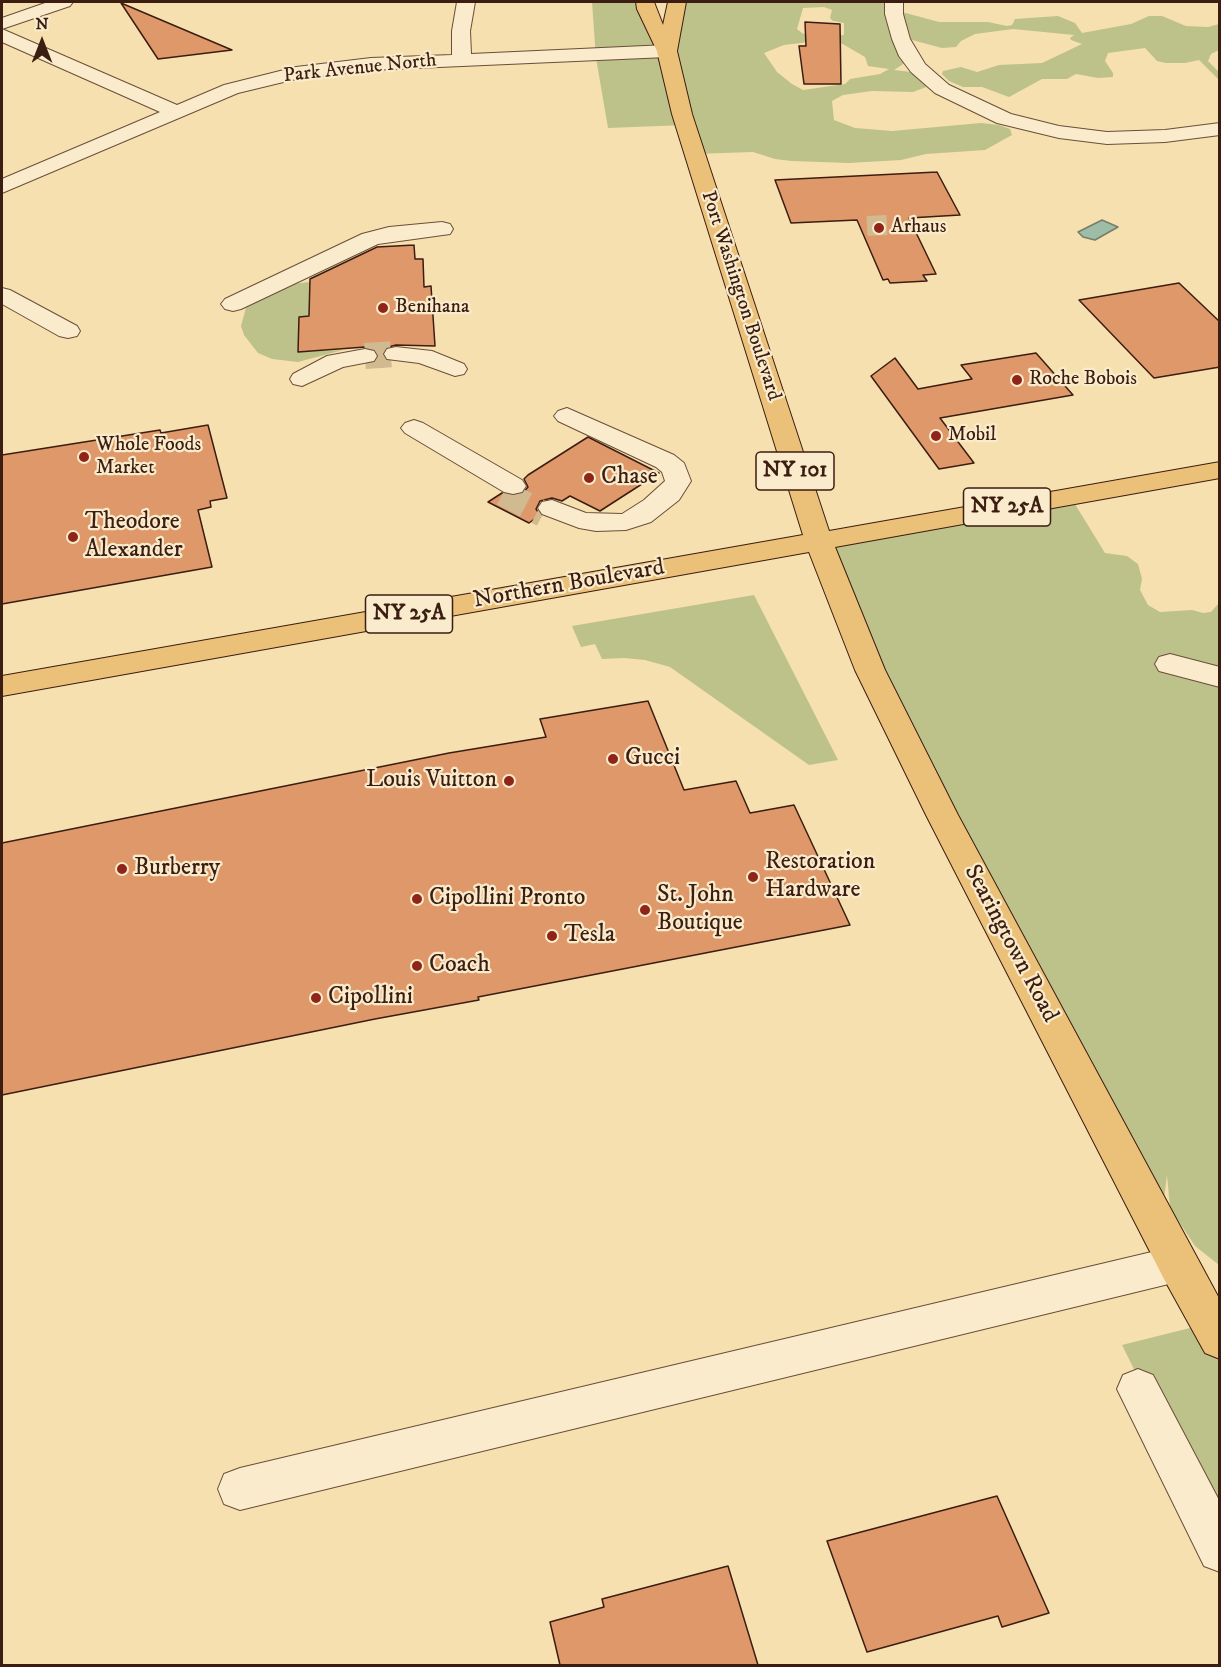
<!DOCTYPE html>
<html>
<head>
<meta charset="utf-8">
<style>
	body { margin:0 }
	#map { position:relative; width:1221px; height:1667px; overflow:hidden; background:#f6e0af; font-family:"IM FELL DW Pica",serif }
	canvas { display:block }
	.frame { position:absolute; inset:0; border:3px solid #3b1d12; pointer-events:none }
	.north { position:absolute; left:12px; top:12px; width:60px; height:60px; -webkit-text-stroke:4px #f9ebcb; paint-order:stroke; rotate:0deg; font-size:16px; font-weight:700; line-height:24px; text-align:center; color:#3b1d12 }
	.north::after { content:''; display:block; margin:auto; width:21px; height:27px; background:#3b1d12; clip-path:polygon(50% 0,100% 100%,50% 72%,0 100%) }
</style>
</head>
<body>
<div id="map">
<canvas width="1221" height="1667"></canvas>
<div class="frame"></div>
<div class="north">N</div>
</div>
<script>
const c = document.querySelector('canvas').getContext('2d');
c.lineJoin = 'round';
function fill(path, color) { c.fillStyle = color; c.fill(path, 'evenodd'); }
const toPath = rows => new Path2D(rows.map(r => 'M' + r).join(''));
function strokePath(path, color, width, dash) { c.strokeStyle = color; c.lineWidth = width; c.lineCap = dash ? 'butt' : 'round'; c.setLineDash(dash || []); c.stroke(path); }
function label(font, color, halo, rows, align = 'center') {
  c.font = font + ' "IM FELL DW Pica",serif'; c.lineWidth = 4.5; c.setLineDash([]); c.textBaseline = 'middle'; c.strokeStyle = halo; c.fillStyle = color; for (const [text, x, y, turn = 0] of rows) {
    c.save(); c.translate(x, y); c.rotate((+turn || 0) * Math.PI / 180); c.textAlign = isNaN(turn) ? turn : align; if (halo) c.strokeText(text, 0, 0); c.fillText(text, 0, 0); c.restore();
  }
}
const green = toPath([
	[592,2,641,2,643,9,668,55,681,2,884,2,891,9,939,22,988,22,1007,26,1012,25,1015,19,1058,16,1075,23,1082,33,1131,24,1149,16,1162,16,1186,26,1208,27,1219,24,1219,50,1211,54,1208,61,1219,72,1219,80,1199,60,1185,63,1166,63,1157,61,1145,48,1108,53,1105,61,1113,73,1113,77,1098,78,1076,74,1067,79,1042,79,1009,97,982,87,963,87,949,81,942,74,943,71,961,67,977,72,999,65,1042,63,1082,44,1071,40,1070,38,1074,35,1013,29,975,34,961,41,956,47,942,48,912,40,916,56,894,70,911,72,926,78,929,86,913,92,872,91,843,95,832,101,834,120,855,128,892,131,981,123,999,125,1010,129,1012,135,985,150,926,154,901,160,849,163,792,161,775,159,753,152,694,154,685,125,608,128,596,58],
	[824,7,832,10,830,18,833,21,844,23,844,35,811,36,802,33,797,29,803,8],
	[834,39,865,57,868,66,889,69,880,74,850,79,845,84,803,90,792,84,777,72,764,53,784,45],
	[310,282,310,295,344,315,299,317,298,352,343,350,298,362,272,359,258,353,244,335,241,326,247,304,290,284],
	[1070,496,1105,553,1127,556,1138,564,1142,579,1140,590,1148,605,1160,612,1192,610,1203,613,1211,612,1219,603,1219,1265,1195,1246,1170,1208,1167,1175,1160,1231,817,541],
	[754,595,838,760,809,765,670,667,645,660,624,658,602,659,595,644,581,647,572,626],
	[1206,1324,1219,1348,1219,1540,1122,1345]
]);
const water = toPath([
	[1102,220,1118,227,1095,240,1083,237,1078,232,1102,220]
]);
const building = toPath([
	[121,3,232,50,158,59,121,3],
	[805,22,840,24,841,84,804,84,799,46,806,46,805,22],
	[937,172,960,215,909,218,936,274,923,275,927,281,890,283,888,279,883,280,857,220,791,223,775,180,937,172],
	[414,245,415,259,423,259,424,287,431,286,435,346,396,345,385,348,365,347,298,352,299,317,309,316,310,279,377,247,414,245],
	[1179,283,1220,322,1220,367,1154,378,1079,300,1179,283],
	[1036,353,1073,395,940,418,974,463,939,469,871,376,895,358,918,389,972,379,961,365,1036,353],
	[208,425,227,498,210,501,211,507,198,510,212,567,2,604,2,455,160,430,161,433,208,425],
	[588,437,659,473,600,511,570,496,562,501,552,498,540,501,536,509,540,515,529,523,488,502,502,493,513,496,522,494,528,487,524,479,528,475,588,437],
	[648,701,684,790,736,781,750,813,794,805,850,925,478,997,479,1000,375,1019,2,1095,2,843,449,753,546,737,540,719,648,701],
	[997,1496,1049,1613,1002,1627,998,1616,867,1652,827,1541,997,1496],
	[728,1566,758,1665,560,1665,550,1622,604,1607,602,1599,728,1566]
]);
const minorTunnelFar1 = toPath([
	[867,226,888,225]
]);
const minorTunnel = toPath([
	[365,356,396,354],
	[503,493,543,514]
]);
const minor = toPath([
	[48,2,73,2,70,6,2,29,177,105,224,85,296,67,371,58,452,55,452,31,457,2,475,2,470,31,471,54,667,45,674,47,677,51,674,55,667,57,371,70,296,79,238,93,2,193,2,179,160,112,2,42,2,18,48,2],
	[885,2,903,2,903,14,910,39,925,64,949,85,1011,114,1059,126,1107,132,1165,130,1220,123,1220,135,1165,142,1107,144,1059,138,997,123,935,93,911,72,899,56,892,39,885,14,885,2],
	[442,222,450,224,453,229,450,234,378,244,241,309,233,311,225,309,221,304,225,299,362,234,389,227,442,222],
	[2,288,10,290,77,326,80,331,77,336,68,338,59,336,2,304,2,288],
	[396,347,432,351,464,364,467,369,464,374,455,376,419,363,387,359,384,354,387,349,396,347],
	[365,349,374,351,377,356,374,361,343,367,302,386,293,384,290,379,293,374,327,356,365,349],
	[567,408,674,455,684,463,691,481,679,500,651,522,626,530,596,531,579,528,542,514,538,508,542,502,552,500,586,513,622,514,644,500,665,481,662,472,656,467,558,421,554,416,558,411,567,408],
	[414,420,423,423,522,480,526,486,522,492,513,494,504,492,405,433,401,428,405,423,414,420],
	[1170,654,1220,667,1220,687,1159,671,1155,664,1159,657,1170,654],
	[1177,1246,1191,1251,1197,1264,1191,1277,1177,1282,240,1510,224,1504,218,1489,224,1474,240,1468,1177,1246],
	[1138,1369,1153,1375,1220,1502,1220,1572,1204,1566,1117,1389,1123,1375,1138,1369]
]);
const major = toPath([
	[636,2,654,2,663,25,668,2,686,2,677,51,692,114,829,531,1220,462,1220,478,835,547,885,670,958,815,1220,1300,1220,1359,1205,1353,1163,1277,926,815,855,670,809,552,2,696,2,676,803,535,672,114,657,51,637,9,636,2]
]);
const markers = [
	[879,228,6,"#8f2418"],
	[383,308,6,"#8f2418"],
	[1017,380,6,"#8f2418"],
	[936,436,6,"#8f2418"],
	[84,457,6,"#8f2418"],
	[589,478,6,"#8f2418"],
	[73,537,6,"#8f2418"],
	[613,759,6,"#8f2418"],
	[509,781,6,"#8f2418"],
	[122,869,6,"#8f2418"],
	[753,877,6,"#8f2418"],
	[417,899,6,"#8f2418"],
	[645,910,6,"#8f2418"],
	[552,936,6,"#8f2418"],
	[417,966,6,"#8f2418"],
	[316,998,6,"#8f2418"]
];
const farStreetnames = [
	["Park Avenue North",360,69,-6],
	["Port Washington Boulevard",740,296,72]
];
const farPoinames = [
	["Arhaus",891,228],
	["Benihana",395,308],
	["Roche Bobois",1029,380],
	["Mobil",948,436],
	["Whole Foods",96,446],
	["Market",96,469]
];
const shields = [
	[795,471,78],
	[1007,507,87],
	[409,614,87]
];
const shieldNames = [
	["NY 101",795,471],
	["NY 25A",1007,507],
	["NY 25A",409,614]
];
const poiNames = [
	["Chase",601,478],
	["Theodore",85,523],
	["Alexander",85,551],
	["Gucci",625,759],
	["Louis Vuitton",497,781,"right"],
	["Restoration",765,863],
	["Hardware",765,891],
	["Burberry",134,869],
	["St. John",657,896],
	["Boutique",657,924],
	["Cipollini Pronto",429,899],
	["Tesla",564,936],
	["Coach",429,966],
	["Cipollini",328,998]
];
const streetNames = [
	["Northern Boulevard",569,585,-10],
	["Searingtown Road",1010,944,62]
];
fill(green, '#bdc28a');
fill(water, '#9dbda7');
strokePath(water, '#767d6b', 1.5);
fill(building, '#df9869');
strokePath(building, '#3b1d12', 1.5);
strokePath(minorTunnelFar1, '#d1b990', 20, [20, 10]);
strokePath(minorTunnel, '#d1b990', 26, [26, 13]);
strokePath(minor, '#6a4e39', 2);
strokePath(major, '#3b1d12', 2);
fill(minor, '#f9ebcb');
fill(major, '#ebc078');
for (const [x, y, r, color] of markers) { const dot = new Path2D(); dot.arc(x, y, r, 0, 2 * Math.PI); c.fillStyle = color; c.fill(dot); strokePath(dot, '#f9ebcb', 2); }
label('20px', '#3b1d12', '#f9ebcb', farStreetnames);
label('20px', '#3b1d12', '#f9ebcb', farPoinames, 'left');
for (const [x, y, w] of shields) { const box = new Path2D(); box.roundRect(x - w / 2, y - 19, w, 38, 4.5); c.fillStyle = '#f9ebcb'; c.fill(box); strokePath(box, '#3b1d12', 1.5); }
label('bold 22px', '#3b1d12', null, shieldNames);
label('24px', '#3b1d12', '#f9ebcb', poiNames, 'left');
label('24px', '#3b1d12', '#f9ebcb', streetNames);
</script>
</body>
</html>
